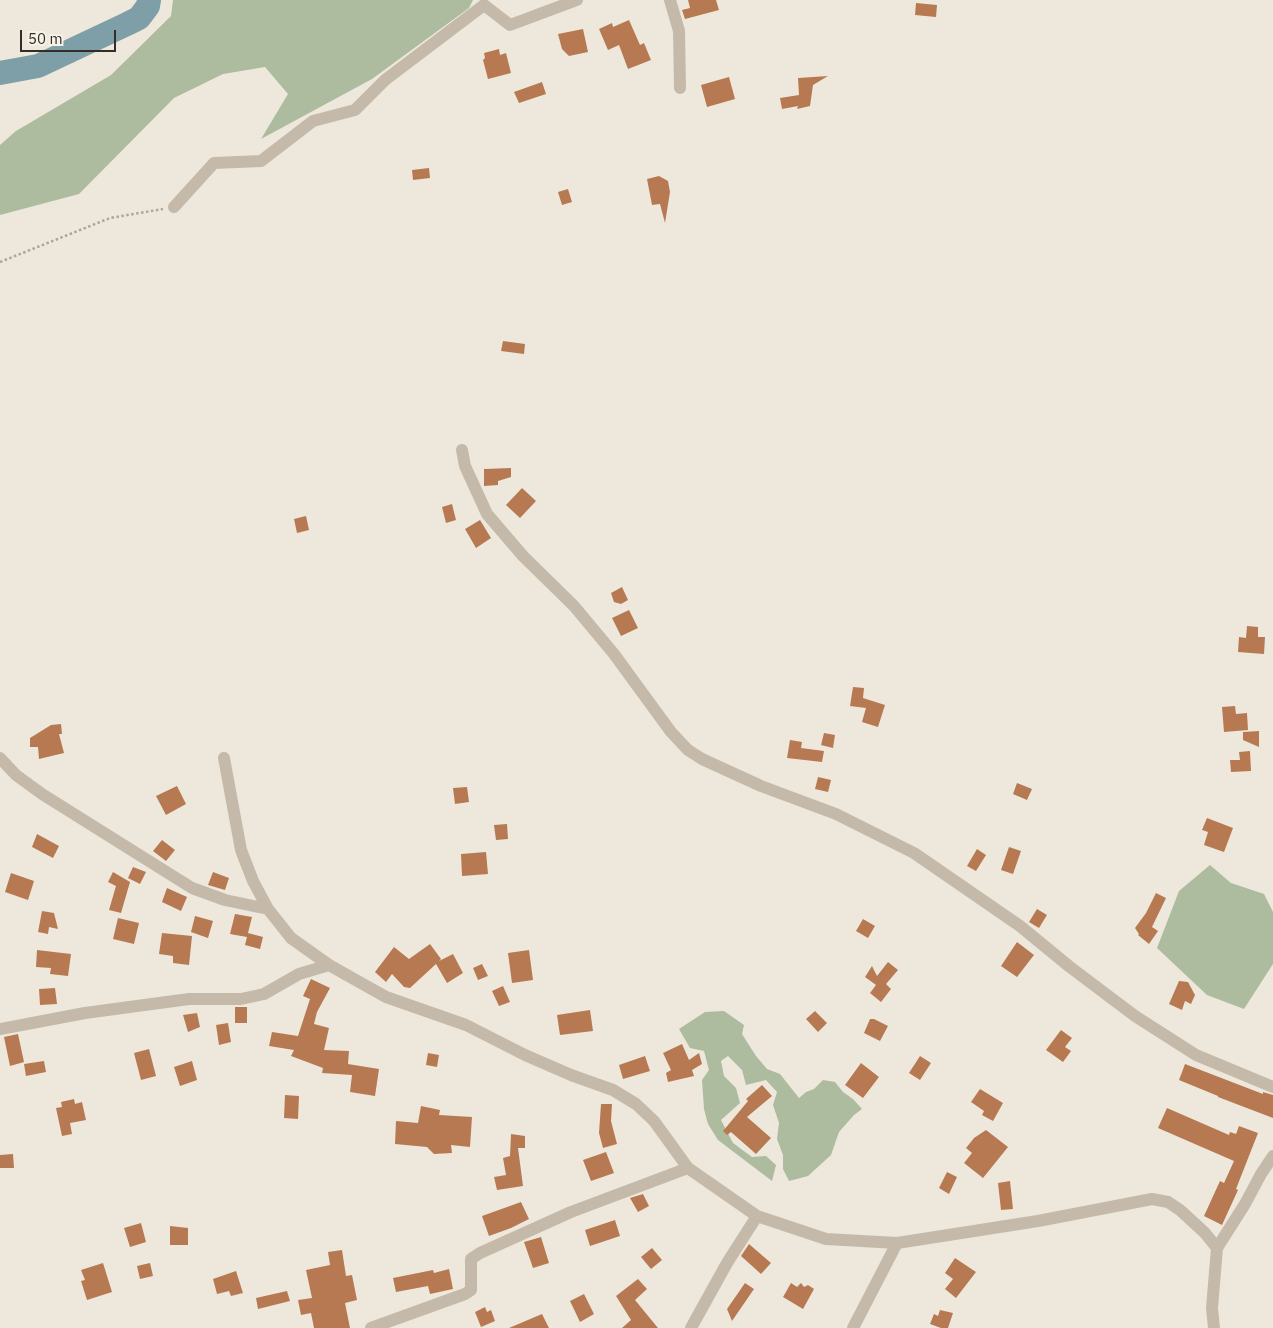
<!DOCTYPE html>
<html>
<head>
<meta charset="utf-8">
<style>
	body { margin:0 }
	#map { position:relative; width:1273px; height:1328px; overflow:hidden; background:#eee8dc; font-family:"IBM Plex Sans",sans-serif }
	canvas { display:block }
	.scale { position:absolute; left:20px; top:30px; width:96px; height:22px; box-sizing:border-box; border:2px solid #332d28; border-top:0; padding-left:6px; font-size:15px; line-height:18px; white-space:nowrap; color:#332d28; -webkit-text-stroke:4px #f7f2e7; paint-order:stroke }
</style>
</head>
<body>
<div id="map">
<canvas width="1273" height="1328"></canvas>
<div class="scale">50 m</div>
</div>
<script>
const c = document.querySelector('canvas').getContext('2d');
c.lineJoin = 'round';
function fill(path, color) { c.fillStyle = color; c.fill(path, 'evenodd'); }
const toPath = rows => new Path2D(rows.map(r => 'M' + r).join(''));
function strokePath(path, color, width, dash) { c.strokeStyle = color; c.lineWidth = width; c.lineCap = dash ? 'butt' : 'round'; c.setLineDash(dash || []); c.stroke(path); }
const green = toPath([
	[173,0,473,0,469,8,372,79,261,139,288,94,265,67,223,74,174,98,79,194,0,215,0,145,16,131,111,75,171,16],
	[1210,865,1231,883,1264,894,1273,912,1273,964,1244,1009,1207,995,1157,948,1179,891],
	[724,1011,744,1025,742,1034,756,1056,767,1069,780,1074,799,1098,806,1092,814,1089,823,1080,835,1082,843,1092,853,1099,862,1109,854,1115,839,1132,831,1155,808,1176,789,1181,783,1169,783,1155,777,1139,779,1123,773,1105,777,1092,766,1080,746,1085,742,1070,728,1056,721,1061,724,1076,736,1088,740,1103,721,1120,733,1143,752,1157,766,1156,776,1165,772,1181,718,1140,708,1124,704,1109,702,1080,709,1070,704,1051,690,1048,679,1029,705,1012]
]);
const river = toPath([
	[0,73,38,66,127,24,139,18,148,6,149,0]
]);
const building = toPath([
	[688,0,716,0,719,10,685,19,682,10,690,8],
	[916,3,937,5,936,17,915,15],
	[629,20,640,45,644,43,651,60,628,69,619,45,608,50,599,29,612,23,613,27],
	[583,29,588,52,569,56,562,49,558,34],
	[499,49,500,55,506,53,511,73,488,79,483,60,485,58,484,53],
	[828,76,813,85,810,106,797,109,798,106,782,109,780,98,799,95,798,78],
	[729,77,735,99,707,107,701,85],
	[542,82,546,94,519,103,514,92],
	[429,168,430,178,413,180,412,170],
	[659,176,668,181,670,192,665,223,660,204,652,205,647,179],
	[568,189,572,202,562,205,558,192],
	[503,341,525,344,524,354,501,351],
	[511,468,511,477,498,481,498,485,484,486,484,469],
	[522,488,536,501,520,518,506,505],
	[452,504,456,520,446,523,442,507],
	[306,516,309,530,297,533,294,519],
	[480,520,491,538,476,548,465,529],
	[622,587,628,600,621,604,614,602,611,593],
	[629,610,638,628,621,636,612,618],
	[1247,626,1258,627,1258,637,1265,637,1264,654,1238,652,1239,637,1246,638],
	[853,687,864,688,863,698,885,705,878,727,862,722,866,708,850,706],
	[1235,706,1236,714,1247,713,1248,730,1224,732,1222,707],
	[61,724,62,734,59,734,64,753,39,759,38,747,30,747,30,738,51,725],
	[1259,731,1259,747,1243,740,1243,732],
	[824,733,835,735,833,748,821,745],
	[790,740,802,742,801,748,824,751,822,762,787,758],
	[1250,751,1251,771,1231,772,1230,760,1240,760,1239,752],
	[818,777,831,780,828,792,815,789],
	[1017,783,1032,789,1027,800,1013,794],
	[177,786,186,804,166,815,156,796],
	[467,787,469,802,455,804,453,788],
	[1207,818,1233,828,1224,852,1204,845,1208,832,1202,830],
	[507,824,508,839,496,840,494,825],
	[37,834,59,846,53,858,32,847],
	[162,840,175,850,166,861,153,851],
	[1009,847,1021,851,1013,874,1001,870],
	[977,849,986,855,976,871,967,866],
	[486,852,488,874,462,876,461,854],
	[133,867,146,872,140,884,128,878],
	[113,872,130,882,121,913,109,910,116,886,108,882],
	[213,872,229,878,225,890,208,885],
	[11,873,34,881,28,900,5,892],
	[167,888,187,897,181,911,162,902],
	[1156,893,1166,898,1152,927,1158,931,1149,944,1138,935,1139,934,1135,928,1146,913],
	[1037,909,1047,915,1039,928,1029,922],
	[42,911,54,913,58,929,49,927,48,934,38,932],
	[235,914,252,917,247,937,230,934],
	[195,916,213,921,208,938,191,932],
	[118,918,139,923,134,944,113,939],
	[863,919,875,926,868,938,856,931],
	[162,933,192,936,189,965,173,963,173,956,159,954],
	[248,933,263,937,260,949,245,945],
	[1017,942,1034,955,1017,977,1001,966],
	[430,944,441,959,439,961,453,954,463,973,447,983,436,964,410,988,404,987,392,974,386,982,375,972,394,947,409,959],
	[37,950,71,954,68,976,50,974,51,968,36,967],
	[529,950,533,980,512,983,508,953],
	[888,962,898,970,886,984,891,989,881,1002,870,993,876,985,865,977,872,966,877,976],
	[482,964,488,976,478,980,473,968],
	[311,979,330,988,317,1012,314,1024,329,1028,324,1050,349,1051,348,1064,379,1069,375,1096,350,1092,352,1075,322,1073,323,1068,291,1056,294,1050,269,1046,272,1032,298,1036,310,999,303,996],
	[1179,981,1188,982,1195,995,1191,1004,1185,1001,1182,1010,1169,1004],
	[503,986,510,1002,499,1006,492,991],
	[55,988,57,1004,40,1005,39,989],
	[235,1007,247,1007,247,1023,235,1023],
	[590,1010,593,1031,560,1035,557,1015],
	[815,1011,827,1023,818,1032,806,1019],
	[197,1013,200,1027,188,1032,183,1015],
	[870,1019,874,1019,888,1026,880,1041,864,1033],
	[228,1023,231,1042,219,1045,216,1025],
	[1061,1030,1072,1038,1065,1047,1071,1051,1063,1062,1046,1050],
	[18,1034,24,1062,10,1066,4,1037],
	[682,1044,689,1060,699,1053,702,1064,692,1070,694,1076,668,1082,666,1073,671,1070,663,1053],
	[149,1049,156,1076,141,1080,134,1053],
	[428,1053,439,1055,437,1067,426,1065],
	[645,1056,650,1071,623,1079,619,1065],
	[920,1056,931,1063,920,1080,909,1073],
	[44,1061,46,1072,26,1076,24,1064],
	[192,1061,197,1080,180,1086,174,1067],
	[861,1063,879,1077,863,1098,845,1085],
	[1185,1064,1263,1094,1263,1092,1273,1095,1273,1118,1218,1097,1218,1096,1179,1080],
	[762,1085,772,1096,747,1117,771,1138,756,1154,731,1132,727,1135,723,1131,748,1101,746,1099],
	[980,1089,1003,1103,993,1121,982,1115,984,1111,971,1102],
	[285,1095,299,1096,298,1119,284,1118],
	[74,1099,75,1104,82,1102,86,1120,70,1123,72,1134,62,1136,56,1108,62,1107,61,1102],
	[601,1104,612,1104,611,1121,617,1144,603,1148,599,1133],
	[421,1106,440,1110,439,1115,472,1117,470,1147,451,1145,452,1153,434,1154,427,1147,395,1144,396,1121,418,1123],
	[1167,1108,1229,1135,1230,1132,1236,1134,1239,1126,1258,1133,1236,1189,1238,1190,1222,1225,1204,1216,1220,1181,1224,1183,1234,1161,1158,1128],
	[986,1130,1008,1147,983,1178,964,1163,972,1153,966,1148,974,1138],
	[511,1134,525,1136,525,1148,518,1148,523,1186,497,1190,494,1177,506,1175,503,1158,510,1156],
	[606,1152,614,1173,591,1181,583,1160],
	[13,1154,14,1168,0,1168,0,1155],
	[947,1172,957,1177,949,1194,939,1188],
	[1010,1181,1013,1209,1001,1210,998,1183],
	[643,1194,649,1206,638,1212,630,1198],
	[521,1202,529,1219,511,1228,489,1236,482,1216],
	[615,1220,620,1236,590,1246,585,1230],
	[141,1223,146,1242,130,1247,124,1228],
	[170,1226,188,1228,188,1245,170,1245],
	[541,1237,549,1263,533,1268,524,1242],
	[749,1244,771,1263,761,1274,741,1256],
	[652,1248,662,1260,651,1269,641,1257],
	[342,1250,346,1276,352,1275,357,1300,345,1303,350,1328,314,1328,311,1313,301,1315,298,1300,312,1298,306,1270,330,1265,328,1252],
	[955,1258,976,1272,956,1298,945,1289,953,1279,945,1273],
	[103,1263,112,1292,87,1300,81,1281,85,1280,81,1270],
	[150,1263,153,1276,140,1279,137,1266],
	[449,1269,453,1289,430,1294,428,1286,396,1292,393,1278,433,1270,434,1273],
	[236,1271,243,1293,231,1296,229,1291,217,1294,213,1279],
	[638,1279,647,1289,635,1300,658,1328,622,1328,631,1320,616,1296],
	[745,1283,754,1289,732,1321,727,1309],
	[791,1283,797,1287,801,1283,804,1287,808,1285,814,1289,803,1309,783,1297],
	[287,1291,290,1301,258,1309,256,1298],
	[584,1294,594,1314,580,1322,570,1301],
	[485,1307,487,1312,491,1310,495,1321,481,1327,475,1312],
	[940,1310,953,1313,948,1328,941,1328,930,1324,934,1314,938,1316],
	[542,1314,549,1328,509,1328]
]);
const path = toPath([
	[0,262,110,218,163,209]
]);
const street = toPath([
	[670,0,679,31,680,88],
	[174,207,214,163,261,161,313,121,355,110,385,80,484,5,510,25,577,0],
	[462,450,465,466,487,514,523,556,574,606,614,654,671,732,688,750,702,759,761,786,836,814,914,853,1020,926,1070,967,1135,1016,1196,1055,1273,1087],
	[0,758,16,775,42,794,192,888,225,900,268,909],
	[224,758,241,850,253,881,268,909,291,938,329,965,386,997,466,1025,525,1055,571,1075,613,1090,636,1104,654,1121,688,1168,757,1216,826,1239,897,1243,1038,1221,1152,1199,1168,1202,1180,1210,1205,1233,1217,1248],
	[0,1029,85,1013,189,999,241,999,264,994,299,974,329,965],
	[371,1328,465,1294,471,1290,471,1259,480,1253,571,1212,688,1168],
	[691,1328,727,1263,757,1216],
	[853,1328,897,1243],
	[1214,1328,1212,1308,1217,1248,1245,1204,1261,1174,1273,1156]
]);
fill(green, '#adbb9e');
strokePath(river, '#7e9fa7', 24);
fill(building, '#b67952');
strokePath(path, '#b0a494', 2.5, [2.5, 2.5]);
strokePath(street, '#c5baa9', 12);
</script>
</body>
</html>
